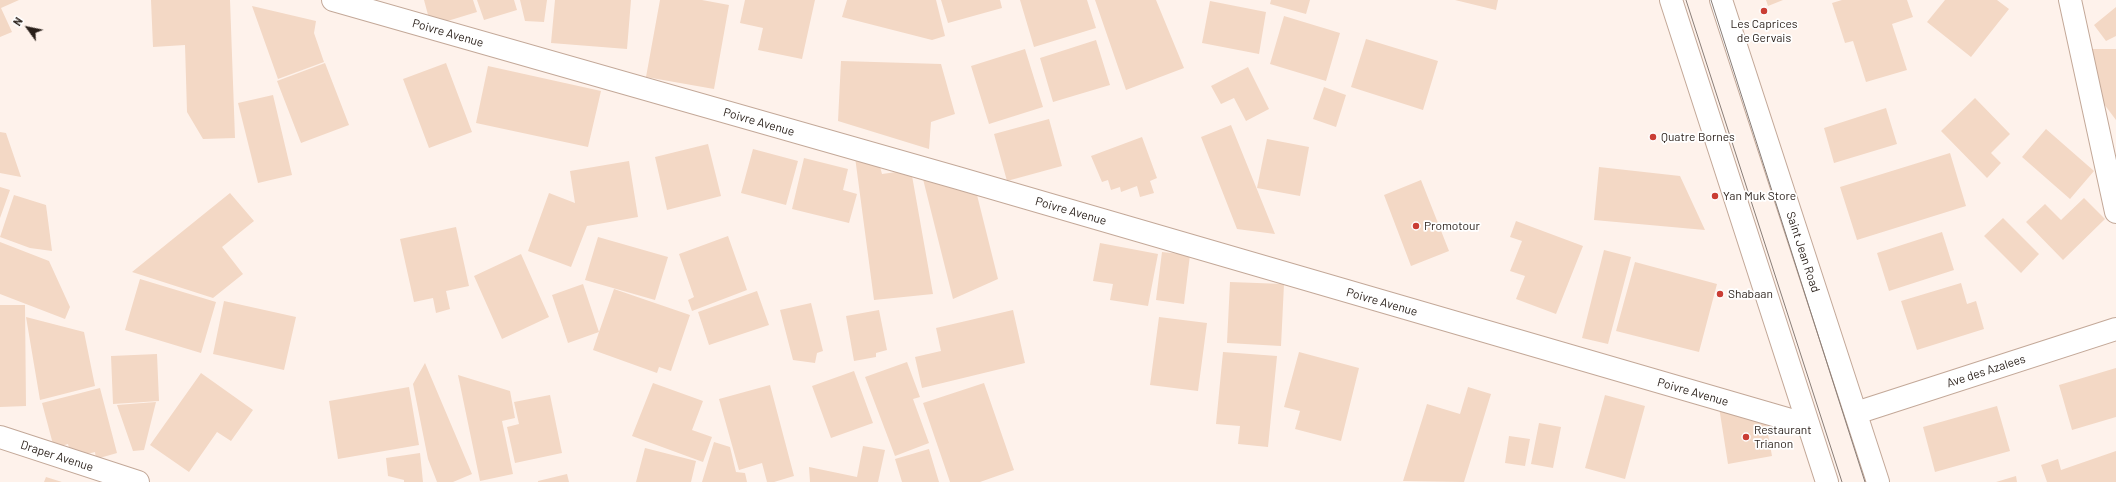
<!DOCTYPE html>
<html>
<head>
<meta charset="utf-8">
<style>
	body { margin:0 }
	#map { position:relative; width:2116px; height:482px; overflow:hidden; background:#fef2eb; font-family:Barlow,sans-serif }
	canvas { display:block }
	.north { position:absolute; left:8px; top:8px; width:40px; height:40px; -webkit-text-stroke:3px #fff; paint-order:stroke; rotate:303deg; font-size:11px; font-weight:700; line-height:16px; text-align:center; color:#291f19 }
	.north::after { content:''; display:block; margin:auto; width:14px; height:18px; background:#291f19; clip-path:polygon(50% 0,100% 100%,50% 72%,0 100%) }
</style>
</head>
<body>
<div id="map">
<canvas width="2116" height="482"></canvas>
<div class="north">N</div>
</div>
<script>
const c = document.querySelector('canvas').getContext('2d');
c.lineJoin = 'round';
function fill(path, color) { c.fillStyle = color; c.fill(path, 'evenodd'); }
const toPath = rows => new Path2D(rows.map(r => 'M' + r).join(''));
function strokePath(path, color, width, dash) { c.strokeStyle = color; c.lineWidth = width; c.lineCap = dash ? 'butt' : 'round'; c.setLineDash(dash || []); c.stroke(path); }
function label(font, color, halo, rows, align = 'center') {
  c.font = font + ' Barlow,sans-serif'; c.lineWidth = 3.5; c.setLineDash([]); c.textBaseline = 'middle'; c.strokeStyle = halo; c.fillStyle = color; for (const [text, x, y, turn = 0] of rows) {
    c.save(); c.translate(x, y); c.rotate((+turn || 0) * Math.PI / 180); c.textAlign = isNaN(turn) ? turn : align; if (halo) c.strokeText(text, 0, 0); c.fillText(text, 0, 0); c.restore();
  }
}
const building = toPath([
	[0,0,19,0,1,8,12,32,0,37],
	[151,0,230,0,235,138,203,139,187,112,185,45,153,47],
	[424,0,473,0,477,12,431,26],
	[477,0,514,0,517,10,484,20],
	[520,0,547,0,544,22,525,21],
	[555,0,631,0,627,49,551,43],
	[660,0,702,0,729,5,714,89,646,77],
	[745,0,815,0,802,59,758,50,763,28,740,23],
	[847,0,936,0,945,36,932,40,842,17],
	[941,0,1000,0,1002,8,948,23],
	[1020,0,1087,0,1096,28,1034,47],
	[1095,0,1156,0,1184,68,1126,90],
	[1271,0,1310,0,1306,14,1270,4],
	[1455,0,1498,0,1496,10],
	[1766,0,1783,0,1768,6],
	[1842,0,1907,0,1913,17,1892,24,1907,70,1866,82,1853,41,1845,43,1832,3],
	[1945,0,1997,0,2009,9,1971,57,1927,22],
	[1210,1,1266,12,1259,54,1202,43],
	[252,6,316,21,314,33,324,62,278,79],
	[2116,7,2116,36,2106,41,2094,25],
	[1284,16,1340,33,1326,81,1270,64],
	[1366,39,1438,61,1423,110,1351,87],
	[1096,40,1110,85,1053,102,1040,58],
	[1025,49,1043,107,989,124,971,66],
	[2092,49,2116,49,2116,120,2098,96],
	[841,61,941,64,955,114,931,122,929,149,838,121],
	[325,63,349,125,301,143,277,81],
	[446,63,472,132,429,148,403,79],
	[488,66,601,91,588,147,476,123],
	[1248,67,1269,109,1246,121,1234,98,1221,104,1211,86],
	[1324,87,1346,95,1336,127,1313,119],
	[273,95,292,175,258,183,238,103],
	[1975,98,2010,134,1991,153,2001,163,1987,178,1941,131],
	[1886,108,1897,144,1834,163,1824,128],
	[1049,119,1062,166,1007,181,994,134],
	[1231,125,1275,234,1237,229,1201,137],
	[2046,129,2094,171,2070,199,2022,157],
	[0,132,6,133,21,177,0,173],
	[1142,137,1157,178,1150,181,1154,193,1140,197,1137,186,1121,192,1120,187,1111,190,1108,180,1102,182,1091,156],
	[1267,139,1309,147,1300,196,1257,188],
	[708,144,721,196,667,210,655,157],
	[753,149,798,161,786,205,741,193],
	[1950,153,1966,206,1857,240,1840,187],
	[855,157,879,163,882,174,911,170,933,294,874,300],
	[804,158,848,169,843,190,857,194,849,223,792,209],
	[629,161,638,217,587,226,571,267,528,251,549,193,575,203,570,171],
	[1599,167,1680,176,1705,230,1594,220],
	[923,179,976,191,998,279,953,299],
	[1421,180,1449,251,1411,266,1384,195],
	[0,187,10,190,0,218],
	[230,193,254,221,222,247,243,274,213,298,132,272],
	[14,195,46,205,52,251,30,248,0,237],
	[2084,198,2105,219,2063,260,2026,222,2045,204,2061,220],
	[2003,218,2039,254,2021,273,1984,236],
	[1516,221,1583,246,1556,314,1516,299,1525,276,1510,271,1522,241,1510,237],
	[456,227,469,286,446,291,450,309,436,313,433,298,414,302,400,239],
	[1942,232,1954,270,1889,291,1877,253],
	[728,236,747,290,692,311,688,300,694,297,679,254],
	[598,237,668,257,655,300,585,280],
	[0,242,49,261,70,307,65,319,0,294],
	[1100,243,1158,254,1148,306,1110,300,1113,284,1093,281],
	[1604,250,1631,257,1608,344,1582,338],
	[1162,252,1190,255,1184,304,1156,300],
	[521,254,549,317,502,339,474,276],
	[1635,262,1717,284,1699,352,1616,331],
	[140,279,216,302,201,353,125,330],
	[1230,282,1284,284,1281,346,1227,343],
	[1961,283,1967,304,1976,301,1984,329,1917,350,1901,301],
	[583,284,599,332,614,289,690,315,671,371,659,367,657,373,593,350,599,332,568,343,552,295],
	[757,291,769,325,709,345,698,312],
	[224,301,296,317,284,370,213,354],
	[811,303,823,351,817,353,815,363,793,360,780,310],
	[0,305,25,305,26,406,0,407],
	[879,310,887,350,876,353,876,357,854,361,846,316],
	[1013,310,1025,363,922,388,915,357,941,351,936,328],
	[26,317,84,332,95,386,40,400],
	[1159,317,1207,323,1198,391,1150,385],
	[1223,352,1277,356,1268,447,1238,444,1240,426,1216,424],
	[1299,352,1359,368,1341,441,1295,429,1300,411,1284,407],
	[157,354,159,401,113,404,111,356],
	[907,362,920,397,913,399,929,443,895,456,865,377],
	[425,363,472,474,453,482,437,482,428,459,413,384],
	[2116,368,2116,417,2072,430,2059,385],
	[854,371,873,423,831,438,812,386],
	[201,373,253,410,231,441,217,432,189,472,150,445],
	[458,375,510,391,515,418,502,421,513,474,480,481],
	[653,383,703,401,692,430,712,437,703,462,632,436],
	[984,383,1014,470,980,482,950,482,923,403],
	[770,385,794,476,774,482,767,482,762,463,739,470,719,399],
	[409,387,419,445,338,459,329,401],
	[1468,387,1491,394,1464,482,1403,481,1427,404,1460,414],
	[100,388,117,453,96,459,95,452,72,458,68,444,54,448,42,403],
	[550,395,562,453,515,463,507,427,519,424,514,402],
	[1605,395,1645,406,1625,479,1585,468],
	[156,402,144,450,133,451,117,405],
	[1997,406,2010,451,1935,472,1923,427],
	[1719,407,1765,418,1772,456,1728,464],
	[1539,423,1561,427,1553,468,1531,464],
	[1509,436,1530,439,1525,466,1505,463],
	[714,442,730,447,736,472,745,473,747,482,702,482],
	[863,446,885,450,878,482,810,482,809,467,857,477],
	[645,448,696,461,691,482,636,482],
	[929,449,939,482,902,482,895,459],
	[2116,451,2116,482,2047,482,2041,465,2058,459,2061,470],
	[420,453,423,482,404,482,404,480,388,476,386,458],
	[567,474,569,482,538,482,538,481],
	[2016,476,2017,482,1996,482],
	[46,477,62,482,44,482]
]);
const minor = toPath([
	[333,0,958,178,1808,425],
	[2070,0,2116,212],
	[1856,413,2116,329],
	[0,437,138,482]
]);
const major = toPath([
	[1671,0,1827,482],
	[1721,0,1878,482]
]);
const tram = toPath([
	[1686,0,1842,482],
	[1711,0,1865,482]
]);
const markers = [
	[1764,11,4,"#ca3d34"],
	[1653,137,4,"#ca3d34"],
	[1715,196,4,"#ca3d34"],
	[1416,226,4,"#ca3d34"],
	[1720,294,4,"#ca3d34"],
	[1746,437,4,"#ca3d34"]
];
const poiNames = [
	["Les Caprices",1764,24,"center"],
	["de Gervais",1764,38,"center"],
	["Quatre Bornes",1661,137],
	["Yan Muk Store",1723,196],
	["Promotour",1424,226],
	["Shabaan",1728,294],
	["Restaurant",1754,430],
	["Trianon",1754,444]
];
const streetNames = [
	["Poivre Avenue",448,33,16],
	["Poivre Avenue",759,122,16],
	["Poivre Avenue",1071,211,16],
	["Saint Jean Road",1803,252,72],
	["Poivre Avenue",1382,302,16],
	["Ave des Azalees",1986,371,-18],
	["Poivre Avenue",1693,392,16],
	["Draper Avenue",57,456,18]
];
fill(building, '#f3d8c5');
strokePath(minor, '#c3a898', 24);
strokePath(major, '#c3a898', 24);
strokePath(minor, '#fff', 22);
strokePath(major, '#fff', 22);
strokePath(tram, '#887d77', 1);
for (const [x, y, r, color] of markers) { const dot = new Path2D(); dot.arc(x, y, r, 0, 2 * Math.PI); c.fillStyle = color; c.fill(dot); strokePath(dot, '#fff', 1.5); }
label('12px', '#291f19', '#fff', poiNames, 'left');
label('12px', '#291f19', '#fff', streetNames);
</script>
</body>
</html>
